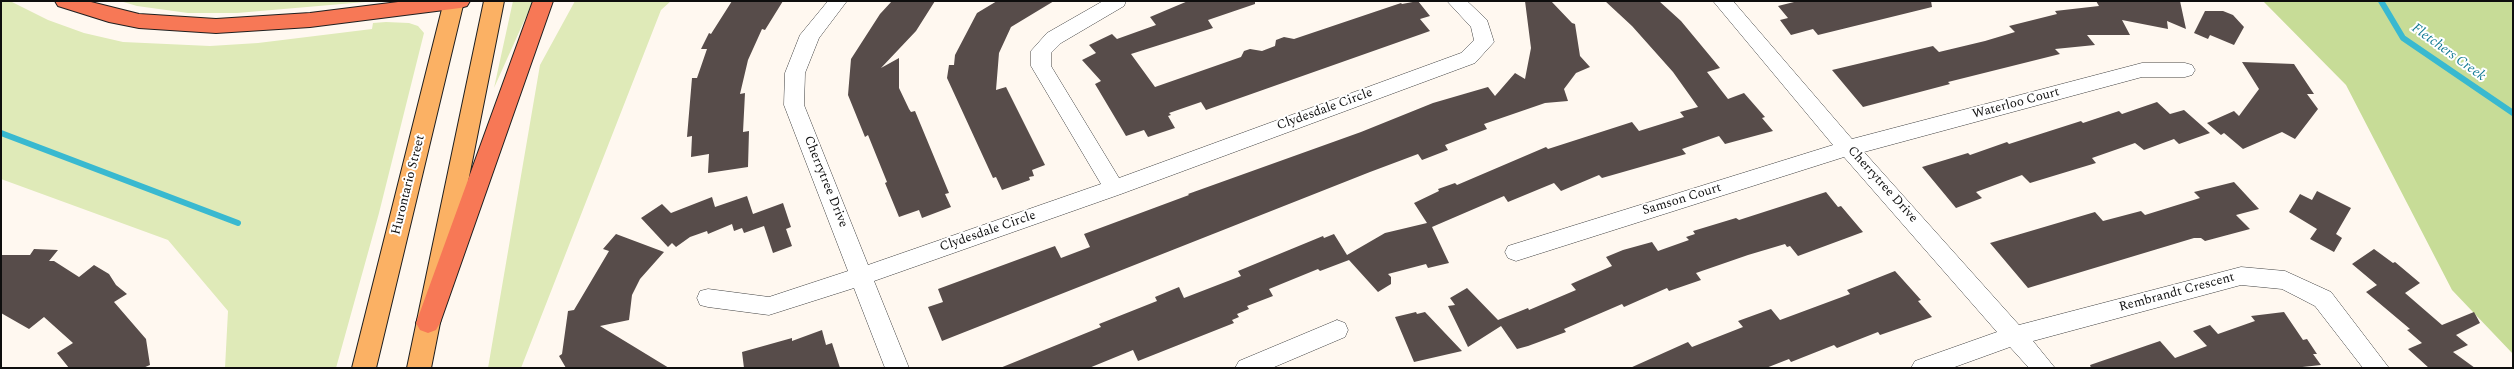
<!DOCTYPE html>
<html>
<head>
<meta charset="utf-8">
<style>
	body { margin:0 }
	#map { position:relative; width:2514px; height:369px; overflow:hidden; background:#fff8f0; font-family:Spectral,serif }
	canvas { display:block }
	.frame { position:absolute; inset:0; border:2px solid #0e0e0e; pointer-events:none }
</style>
</head>
<body>
<div id="map">
<canvas width="2514" height="369"></canvas>
<div class="frame"></div>
</div>
<script>
const c = document.querySelector('canvas').getContext('2d');
c.lineJoin = 'round';
function fill(path, color) { c.fillStyle = color; c.fill(path, 'evenodd'); }
const toPath = rows => new Path2D(rows.map(r => 'M' + r).join(''));
function strokePath(path, color, width, dash) { c.strokeStyle = color; c.lineWidth = width; c.lineCap = dash ? 'butt' : 'round'; c.setLineDash(dash || []); c.stroke(path); }
function label(font, color, halo, rows, align = 'center') {
  c.font = font + ' Spectral,serif'; c.lineWidth = 4; c.setLineDash([]); c.textBaseline = 'middle'; c.strokeStyle = halo; c.fillStyle = color; for (const [text, x, y, turn = 0] of rows) {
    c.save(); c.translate(x, y); c.rotate((+turn || 0) * Math.PI / 180); c.textAlign = isNaN(turn) ? turn : align; if (halo) c.strokeText(text, 0, 0); c.fillText(text, 0, 0); c.restore();
  }
}
const green = toPath([
	[1,1,10,1,48,20,84,33,123,42,210,46,258,43,372,29,373,23,386,22,409,23,418,26,424,33,379,213,336,368,225,368,228,311,168,240,1,179],
	[120,1,377,1,237,13,188,13,137,6],
	[513,1,533,1,494,88],
	[575,1,671,1,661,10,521,368,488,368,540,65]
]);
const forest = toPath([
	[2263,1,2513,1,2513,354,2452,290,2346,85]
]);
const stream = toPath([
	[2381,1,2403,38,2513,113],
	[1,133,238,223]
]);
const building = toPath([
	[732,1,783,1,765,30,762,29,748,60,740,94,745,93,743,132,749,131,748,167,708,173,709,154,691,157,692,136,687,137,692,78,697,78,707,49,701,49,709,33,711,34],
	[892,1,935,1,916,31,881,68,899,58,899,88,909,109,911,112,915,111,949,193,945,194,951,207,922,218,919,210,899,217,885,183,887,182,868,135,865,137,848,95,851,59,880,14],
	[997,1,1054,1,1011,27,999,53,996,90,1006,87,1045,165,1032,170,1034,176,1029,177,1030,180,1002,190,996,177,993,178,947,78,949,65,954,65,955,55,977,13],
	[1188,1,1255,1,1255,4,1208,20,1213,28,1131,54,1155,87,1241,57,1244,51,1250,49,1262,51,1275,46,1276,40,1284,37,1294,39,1401,3,1402,4,1418,1,1430,16,1420,19,1430,31,1206,110,1201,102,1169,113,1171,115,1168,116,1175,128,1148,137,1144,130,1126,136,1095,84,1101,81,1082,60,1096,53,1089,45,1112,34,1117,39,1156,25,1150,17],
	[1525,1,1551,1,1572,23,1575,24,1580,56,1590,67,1576,73,1564,89,1568,101,1545,103,1484,124,1487,129,1445,145,1448,150,1422,160,1418,154,1370,172,942,341,928,307,943,302,938,289,1055,246,1061,258,1090,247,1084,234,1189,195,1188,194,1361,132,1433,103,1488,87,1495,96,1515,73,1525,79,1531,48],
	[1605,1,1659,1,1681,21,1720,68,1707,72,1728,99,1744,93,1765,117,1762,118,1773,131,1725,144,1719,136,1682,149,1686,154,1602,178,1599,175,1561,191,1554,183,1508,202,1504,196,1432,227,1449,263,1428,268,1426,264,1388,274,1391,277,1391,284,1378,292,1349,260,1320,271,1318,269,1269,289,1273,296,1247,306,1249,309,1237,314,1239,317,1232,320,1234,323,1138,361,1133,350,1089,368,1000,368,1101,327,1099,324,1157,301,1155,297,1179,287,1184,298,1241,276,1238,271,1323,236,1324,238,1334,234,1347,255,1385,233,1427,223,1414,203,1439,191,1438,189,1455,183,1457,185,1546,147,1548,149,1632,122,1639,131,1684,117,1680,112,1698,107,1673,72,1632,26],
	[1798,1,1931,1,1932,7,1818,35,1813,29,1791,35,1780,20,1788,18,1778,6],
	[2096,1,2180,1,2186,29,2167,21,2168,29,2122,20,2130,35,2087,35,2095,45,2055,49,2060,54,1948,82,1950,84,1863,107,1832,70,1933,46,1939,52,1985,41,2015,32,2009,26,2057,14,2055,11,2099,6],
	[2205,11,2223,11,2233,15,2244,27,2234,45,2210,35,2208,39,2194,33],
	[2242,62,2294,64,2314,94,2307,94,2318,109,2295,139,2282,132,2243,149,2224,133,2221,135,2207,123,2234,111,2239,116,2259,89],
	[2157,102,2170,114,2184,110,2210,133,2179,144,2174,139,2144,150,2135,143,2092,158,2096,163,2030,183,2022,175,1976,192,1982,198,1956,208,1922,167,1968,153,1970,155,2007,142,2009,144,2081,121,2083,123,2119,111,2122,114],
	[2234,182,2259,209,2236,215,2250,229,2205,241,2201,238,2194,238,2028,288,1990,243,2095,212,2103,221,2141,211,2145,215,2200,198,2194,192],
	[2317,191,2351,208,2336,234,2342,238,2334,252,2310,239,2317,229,2289,212,2300,194,2312,200],
	[1826,192,1838,207,1841,206,1863,232,1798,256,1790,246,1787,247,1785,244,1748,255,1696,273,1701,280,1669,291,1667,288,1624,307,1622,304,1564,329,1566,332,1528,346,1517,349,1501,326,1468,347,1448,306,1455,305,1450,298,1467,288,1498,320,1528,308,1529,310,1576,290,1571,284,1612,266,1606,257,1623,250,1652,242,1658,251,1689,240,1686,237,1695,234,1693,231,1736,218,1739,220],
	[747,196,753,214,783,203,791,227,786,229,792,246,773,253,764,226,744,233,742,228,734,231,732,224,708,234,707,231,690,237,676,247,672,243,668,247,641,218,662,204,671,213,712,197,715,207],
	[616,234,664,252,640,279,632,295,629,320,600,326,669,368,566,368,559,356,562,354,568,311,574,310,609,251,603,249],
	[34,249,58,250,49,261,54,261,79,277,94,265,109,274,116,285,127,294,114,302,146,339,150,365,143,368,69,368,57,353,73,343,44,317,29,329,1,313,1,255,30,255],
	[2374,249,2393,263,2395,262,2420,283,2405,293,2442,325,2474,312,2480,323,2456,335,2468,345,2453,352,2475,368,2429,368,2408,349,2422,343,2407,330,2410,329,2366,292,2377,285,2352,264],
	[1895,271,1921,300,1918,301,1932,317,1880,335,1878,332,1837,348,1834,345,1791,362,1789,359,1766,368,1630,368,1688,342,1692,347,1743,327,1738,321,1771,309,1780,320,1850,294,1847,290],
	[1416,312,1417,314,1425,312,1462,351,1414,362,1395,317],
	[2284,312,2303,340,2307,339,2317,354,2313,354,2321,365,2293,368,2091,368,2090,365,2160,341,2175,358,2207,346,2193,331,2210,325,2218,334,2255,321,2251,316],
	[822,330,826,345,832,343,840,368,744,368,742,352,792,338,792,341]
]);
const minor = toPath([
	[828,1,847,1,819,38,805,73,804,105,868,265,1101,184,1031,66,1031,51,1047,33,1103,1,1126,1,1124,6,1061,43,1051,53,1051,66,1119,178,1461,53,1474,40,1471,27,1447,1,1467,1,1487,20,1494,42,1475,63,1121,194,874,281,909,368,885,368,854,288,769,315,708,307,700,305,697,298,700,291,708,289,769,297,848,271,784,105,785,73,800,35,828,1],
	[1713,1,1733,1,1852,139,2142,63,2185,63,2192,65,2195,70,2192,75,2185,77,2142,77,1864,152,2019,325,2241,267,2285,271,2331,292,2389,368,2363,368,2315,306,2282,289,2241,285,2033,341,2055,368,2029,368,2010,347,1952,368,1911,368,1915,361,1997,332,1844,157,1516,261,1508,258,1505,252,1508,246,1833,145,1713,1],
	[1337,320,1345,323,1348,330,1345,337,1272,368,1235,368,1239,361,1337,320]
]);
const primary = toPath([
	[444,1,464,1,376,368,352,368,444,1],
	[484,1,504,1,431,368,407,368,484,1]
]);
const motorway = toPath([
	[55,1,87,1,139,14,216,19,310,13,406,1,470,1,467,6,460,8,310,27,216,33,139,28,109,22,58,6,55,1],
	[533,1,553,1,440,323,436,330,428,333,420,330,416,323,533,1]
]);
const streetNames = [
	["Waterloo Court",2016,104,-15],
	["Clydesdale Circle",1325,110,-20],
	["Cherrytree Drive",825,182,68],
	["Hurontario Street",409,185,-76],
	["Cherrytree Drive",1882,185,48],
	["Samson Court",1682,200,-17],
	["Clydesdale Circle",988,232,-19],
	["Rembrandt Crescent",2177,293,-15]
];
const waterNames = [
	["Fletchers Creek",2448,53,36]
];
fill(green, '#dfeab8');
fill(forest, '#c7dc97');
strokePath(stream, '#39b9d0', 6);
fill(building, '#574c4a');
strokePath(minor, '#414141', 1);
strokePath(primary, '#1f1f1f', 2);
strokePath(motorway, '#1f1f1f', 2);
fill(minor, '#fff');
fill(primary, '#fbb164');
fill(motorway, '#f77856');
label('13px', '#0e0e0e', '#fff', streetNames);
label('italic 14px', '#157c94', '#fff', waterNames);
</script>
</body>
</html>
